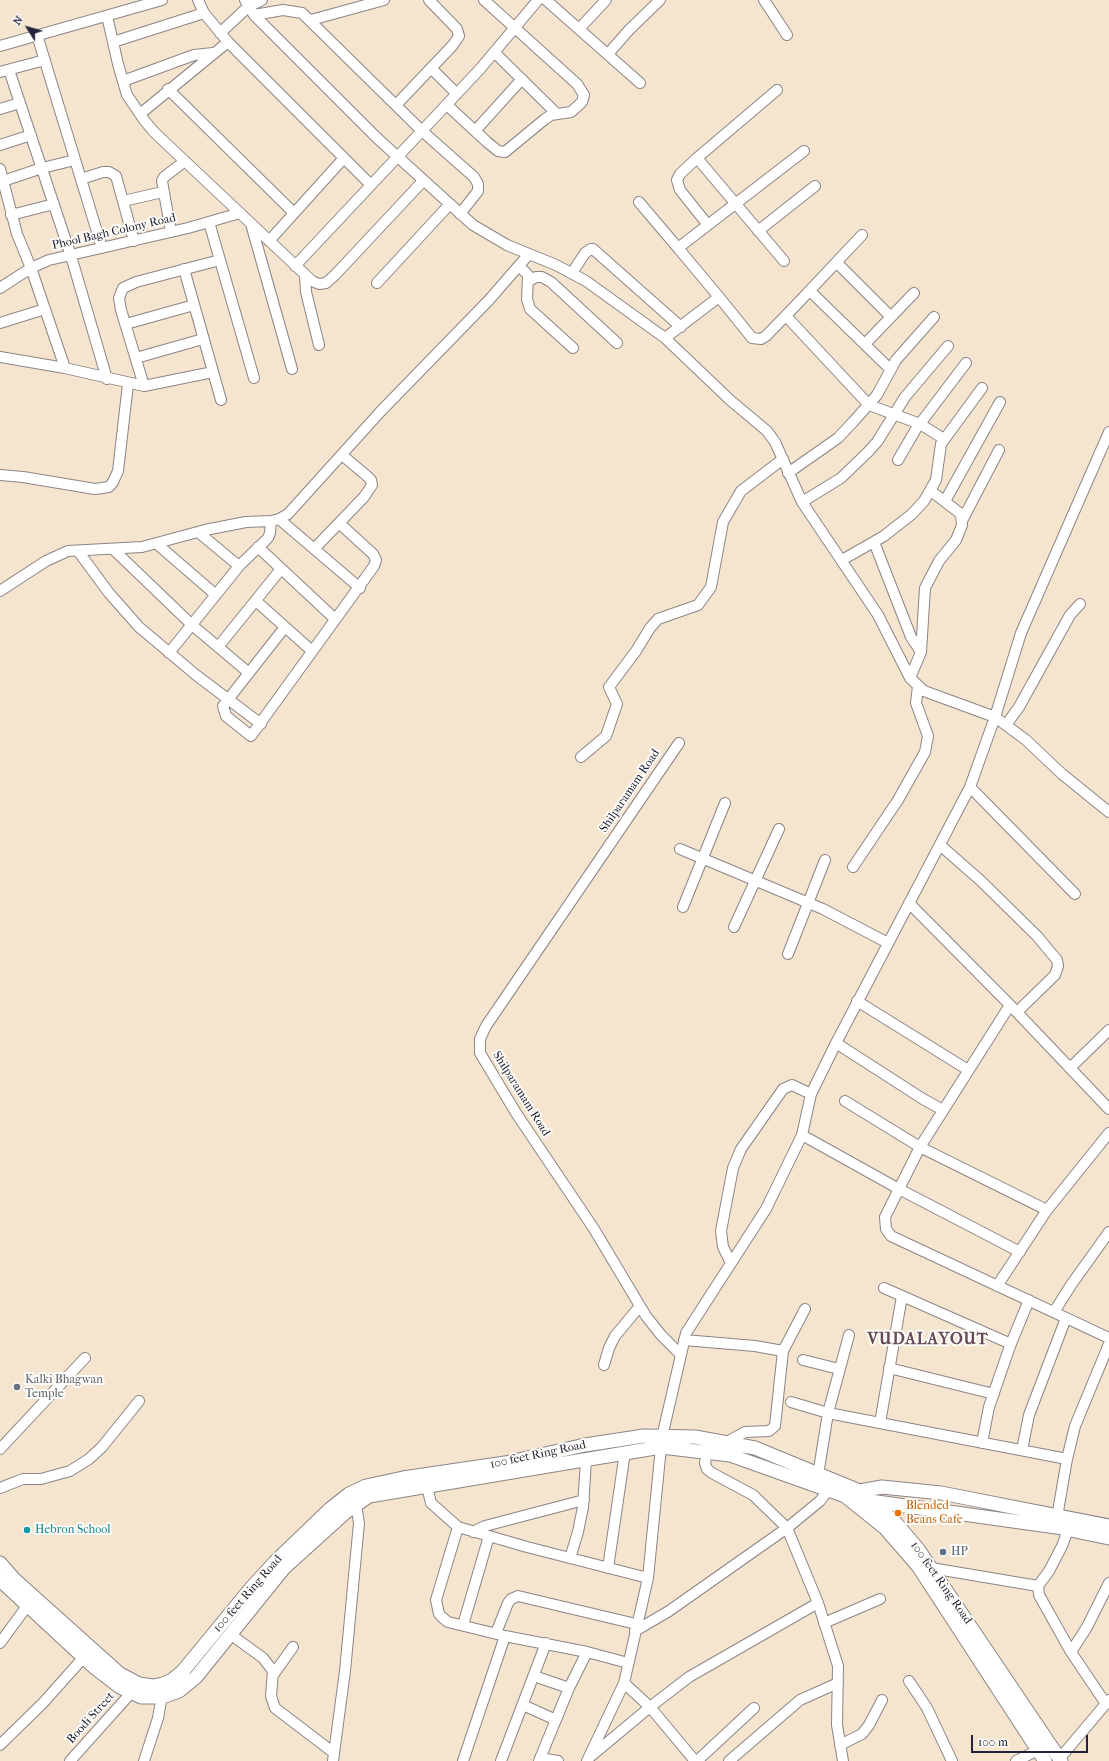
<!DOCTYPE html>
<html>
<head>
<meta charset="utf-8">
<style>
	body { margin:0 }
	#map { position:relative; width:1109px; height:1761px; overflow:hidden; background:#f5e5cf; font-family:"IM FELL French Canon",serif }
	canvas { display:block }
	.north { position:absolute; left:8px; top:8px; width:40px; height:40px; -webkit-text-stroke:3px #fdfcf7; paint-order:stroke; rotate:307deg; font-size:11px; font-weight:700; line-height:16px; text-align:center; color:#22223b }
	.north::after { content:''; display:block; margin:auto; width:14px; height:18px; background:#22223b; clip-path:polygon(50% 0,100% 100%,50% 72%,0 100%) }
	.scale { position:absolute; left:971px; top:1735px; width:117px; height:18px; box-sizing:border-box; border:2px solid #22223b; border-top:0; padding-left:5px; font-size:12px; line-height:14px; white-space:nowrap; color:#22223b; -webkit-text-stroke:3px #fdfcf7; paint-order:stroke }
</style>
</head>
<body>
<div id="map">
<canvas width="1109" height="1761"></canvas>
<div class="north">N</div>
<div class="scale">100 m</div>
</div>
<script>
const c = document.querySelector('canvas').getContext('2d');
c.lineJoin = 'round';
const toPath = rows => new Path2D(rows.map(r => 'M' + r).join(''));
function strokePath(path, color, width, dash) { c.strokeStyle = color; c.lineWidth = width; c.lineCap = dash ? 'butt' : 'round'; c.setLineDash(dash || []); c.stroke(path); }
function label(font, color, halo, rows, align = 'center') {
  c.font = font + ' "IM FELL French Canon",serif'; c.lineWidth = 4; c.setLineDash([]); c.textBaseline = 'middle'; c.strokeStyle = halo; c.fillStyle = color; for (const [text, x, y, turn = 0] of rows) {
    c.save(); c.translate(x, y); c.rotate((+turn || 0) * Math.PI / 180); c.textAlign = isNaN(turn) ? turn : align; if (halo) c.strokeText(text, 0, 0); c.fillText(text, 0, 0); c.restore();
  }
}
const minor = toPath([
	[198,0,204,13,228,42,371,185],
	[245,0,254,15,377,138,473,225,507,245,556,265,586,281,665,338,730,400,767,431,775,442,802,502,878,615,910,678,924,691,995,717,1026,740,1062,774,1109,812],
	[546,0,640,83],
	[764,0,787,35],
	[254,15,283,10,302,13,422,131,474,177,478,184,478,191,460,214],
	[107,16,118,64,127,95,144,120,154,132,312,281,319,284,326,283,335,275,423,181],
	[311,20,384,0],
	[579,29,606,0],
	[220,33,248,7,262,0],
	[37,35,102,248],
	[113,42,204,13],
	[0,46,162,0],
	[495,53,557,114],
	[608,54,629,30,660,0],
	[431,68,457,94],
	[9,70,71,256,107,379],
	[0,72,45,60],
	[123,81,194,55,213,53],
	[168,89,294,213],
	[396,105,453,45,459,36,457,29,429,0],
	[447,105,487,142,498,151,505,152,545,119,551,115,571,112,582,102,584,95,577,84,484,0],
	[0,109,20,103],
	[140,114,228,42],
	[475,131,522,79],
	[0,145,31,135],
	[697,158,784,261],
	[0,169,17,234,31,268,65,368],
	[81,179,103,172,109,172,116,176,134,241],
	[0,182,42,168,75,160],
	[123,201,163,192],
	[639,202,678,248],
	[11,215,54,204],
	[209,222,254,378],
	[251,224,292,369],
	[708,225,680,190,677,180,680,174,697,158,777,90],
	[758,231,815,186],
	[171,232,162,181,164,177,185,161],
	[269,241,344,158],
	[837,263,891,317],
	[295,266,480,69,538,0],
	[519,266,528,275,527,299,530,309,573,348],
	[184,269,221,400],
	[572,273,585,253,591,249,593,249,681,327],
	[305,275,306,292,319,345],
	[529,281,536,277,542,277,551,282,617,343],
	[377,283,449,205],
	[0,288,31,268,49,260,188,228,240,213],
	[810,291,890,369],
	[719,297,752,338,761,339,766,336,798,303,862,235],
	[786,316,869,405,920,424,944,439],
	[0,323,45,309],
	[126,324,194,305],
	[665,338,719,297,678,248,804,151],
	[865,344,914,293],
	[0,357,65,368,144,386,213,372],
	[136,358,203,339],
	[144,386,121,310,119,298,123,288,136,282,220,260],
	[898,460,916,429,966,363],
	[788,473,838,438,853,422,877,395,896,360,934,317],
	[0,475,23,477,95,489,109,487,113,482,118,471,128,384],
	[945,501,1000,402],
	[802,502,841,478,867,453,877,442,905,397,948,346],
	[279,519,360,588],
	[963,519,999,450],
	[198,532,239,566],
	[874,542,911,637,921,652],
	[157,544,216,595],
	[258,547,335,619],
	[314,549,364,497,372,485,371,480,367,476,342,455],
	[114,550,192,625,249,673],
	[78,551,109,593,139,627,196,675,261,724],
	[842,560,884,536,912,514,924,501,936,480,941,444,982,388],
	[0,591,46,561,68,551,142,547,205,530,246,522,271,521,279,519,288,514,381,411,489,300,529,254],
	[256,601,312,651],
	[285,627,223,706,226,716,251,736,374,566,376,560,373,554,339,523],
	[218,647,281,569],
	[169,653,239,566,268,538,270,533,271,521],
	[910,678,921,652,925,588,939,561,956,540,962,525,961,514,931,491],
	[1006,725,1019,707,1070,615,1080,604],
	[679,743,486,1026,480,1039,480,1053,516,1113,594,1229,646,1316,661,1335,681,1355],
	[581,757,606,736,617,704,609,687,636,651,650,628,658,619,698,605,711,587,723,522,741,491,783,459],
	[970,787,1075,894],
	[940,845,981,881,1037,936,1057,960,1058,966,1055,975,1017,1012],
	[680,849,823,909,888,943],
	[853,867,898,800,925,752,928,736,916,703,918,686],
	[909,903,1010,1005,1109,1109],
	[683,907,725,803],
	[734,927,779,829],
	[788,954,825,860],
	[857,1001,968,1070],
	[1010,1005,920,1147,885,1217,886,1229,891,1236,1109,1338],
	[836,1043,923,1099,943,1110],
	[1070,1068,1109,1030],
	[845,1101,920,1147,1047,1210],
	[802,1135,899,1189,1020,1252],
	[731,1263,723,1247,721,1231,733,1168,741,1149,783,1089,792,1085,811,1094],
	[997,1286,1047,1210,1109,1133],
	[884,1288,1011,1344],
	[1054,1312,1071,1285,1109,1232],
	[684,1340,755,1346,783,1351],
	[803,1360,839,1369],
	[604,1365,609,1348,615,1336,640,1306],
	[889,1368,994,1394],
	[791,1402,828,1413,1067,1459],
	[880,1423,902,1296],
	[725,1443,745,1432,769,1431,775,1426,783,1351,805,1309],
	[982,1443,989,1407,1010,1346,1029,1300],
	[0,1449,85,1358],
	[1022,1450,1029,1415,1066,1318],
	[707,1452,705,1463,707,1469,712,1473,753,1495,787,1528,818,1603,838,1666,837,1725,843,1761],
	[818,1475,828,1413,849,1335],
	[427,1487,431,1503,458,1527,527,1547,648,1578],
	[0,1488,23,1479,41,1479,70,1471,89,1459,102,1447,139,1401],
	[1056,1523,1067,1459,1075,1426,1109,1344],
	[458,1527,436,1600,439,1614,443,1618,448,1622,505,1636,587,1652,628,1663],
	[1068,1530,1062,1546,1049,1571,1038,1586,1039,1595,1071,1652,1106,1704],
	[473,1532,485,1526,584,1500],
	[570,1558,578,1532,583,1507,586,1460],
	[608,1568,625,1452],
	[931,1568,1038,1586],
	[824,1623,880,1599],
	[463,1625,489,1536],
	[635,1631,669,1611,787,1528,820,1501,829,1489],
	[496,1633,508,1603,511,1599,518,1596,636,1624],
	[230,1634,263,1658,273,1671,271,1696,275,1708,334,1753],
	[0,1643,27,1606],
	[1071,1652,1087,1627,1109,1583],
	[273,1675,293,1647],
	[534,1676,569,1688],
	[909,1681,927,1708,952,1761],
	[624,1683,650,1707,695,1761],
	[523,1705,556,1720],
	[0,1745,43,1703,84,1657],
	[840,1745,862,1734,869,1725,882,1700],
	[590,1757,650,1707,689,1677,818,1603],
	[540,1758,558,1761],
	[1060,1758,1109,1700],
	[70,1761,131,1693],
	[144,1761,158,1718,163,1690],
	[333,1761,345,1671,359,1523,356,1505],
	[463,1761,505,1636],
	[501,1761,546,1643],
	[539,1761,569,1688,587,1652],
	[587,1761,624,1683,648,1578,662,1437,686,1333,766,1209,802,1135,811,1094,836,1043,970,787,995,717,1021,633,1109,432],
	[697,1761,754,1708],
	[729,1761,800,1700,838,1683],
	[1016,1761,1038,1750]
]);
const major = toPath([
	[854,1492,882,1487,941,1493,1109,1526],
	[870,1501,1056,1527,1109,1538],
	[0,1563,14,1579,120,1674,139,1684,153,1686,163,1684,172,1680,183,1671,252,1587,275,1562,330,1509,349,1494,366,1486,403,1478,505,1463,585,1445,644,1436,695,1437,755,1448,857,1490,895,1522,918,1549,1061,1761],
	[0,1580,94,1667,120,1687,141,1697,162,1697,179,1691,196,1677,284,1568,346,1512,369,1496,661,1447,730,1455,845,1496,885,1528,918,1566,1045,1761]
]);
const markers = [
	[17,1387,4,"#6b7280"],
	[898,1513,4,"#e8710a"],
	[27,1530,4,"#0f9aa8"],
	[943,1552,4,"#5c6f8a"]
];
const streetNames = [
	["Phool Bagh Colony Road",114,232,-13],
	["Shilparamam Road",630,791,-56],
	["Shilparamam Road",521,1094,58],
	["100 feet Ring Road",538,1455,-12],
	["100 feet Ring Road",941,1583,55],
	["100 feet Ring Road",248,1594,-49],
	["Boodi Street",91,1718,-48]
];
const worshipNames = [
	["Kalki Bhagwan",25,1380],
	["Temple",25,1394]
];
const foodNames = [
	["Blended",906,1506],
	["Beans Cafe",906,1520]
];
const cultureNames = [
	["Hebron School",35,1530]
];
const serviceNames = [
	["HP",951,1552]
];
const districtNames = [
	["VUDALAYOUT",928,1340]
];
strokePath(minor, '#8c8485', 12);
strokePath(major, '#8c8485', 15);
strokePath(minor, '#fff', 10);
strokePath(major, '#fff', 13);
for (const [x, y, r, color] of markers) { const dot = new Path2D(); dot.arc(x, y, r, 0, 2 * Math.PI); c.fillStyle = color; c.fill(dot); strokePath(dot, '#fdfcf7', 1.5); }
label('12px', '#22223b', '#fdfcf7', streetNames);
label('12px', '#5b616d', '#fdfcf7', worshipNames, 'left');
label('12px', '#c56008', '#fdfcf7', foodNames, 'left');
label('12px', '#0d838f', '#fdfcf7', cultureNames, 'left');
label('12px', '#4e5e75', '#fdfcf7', serviceNames, 'left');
c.letterSpacing = '1px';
label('bold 16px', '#654956', '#fdfcf7', districtNames);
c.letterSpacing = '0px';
</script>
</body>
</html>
